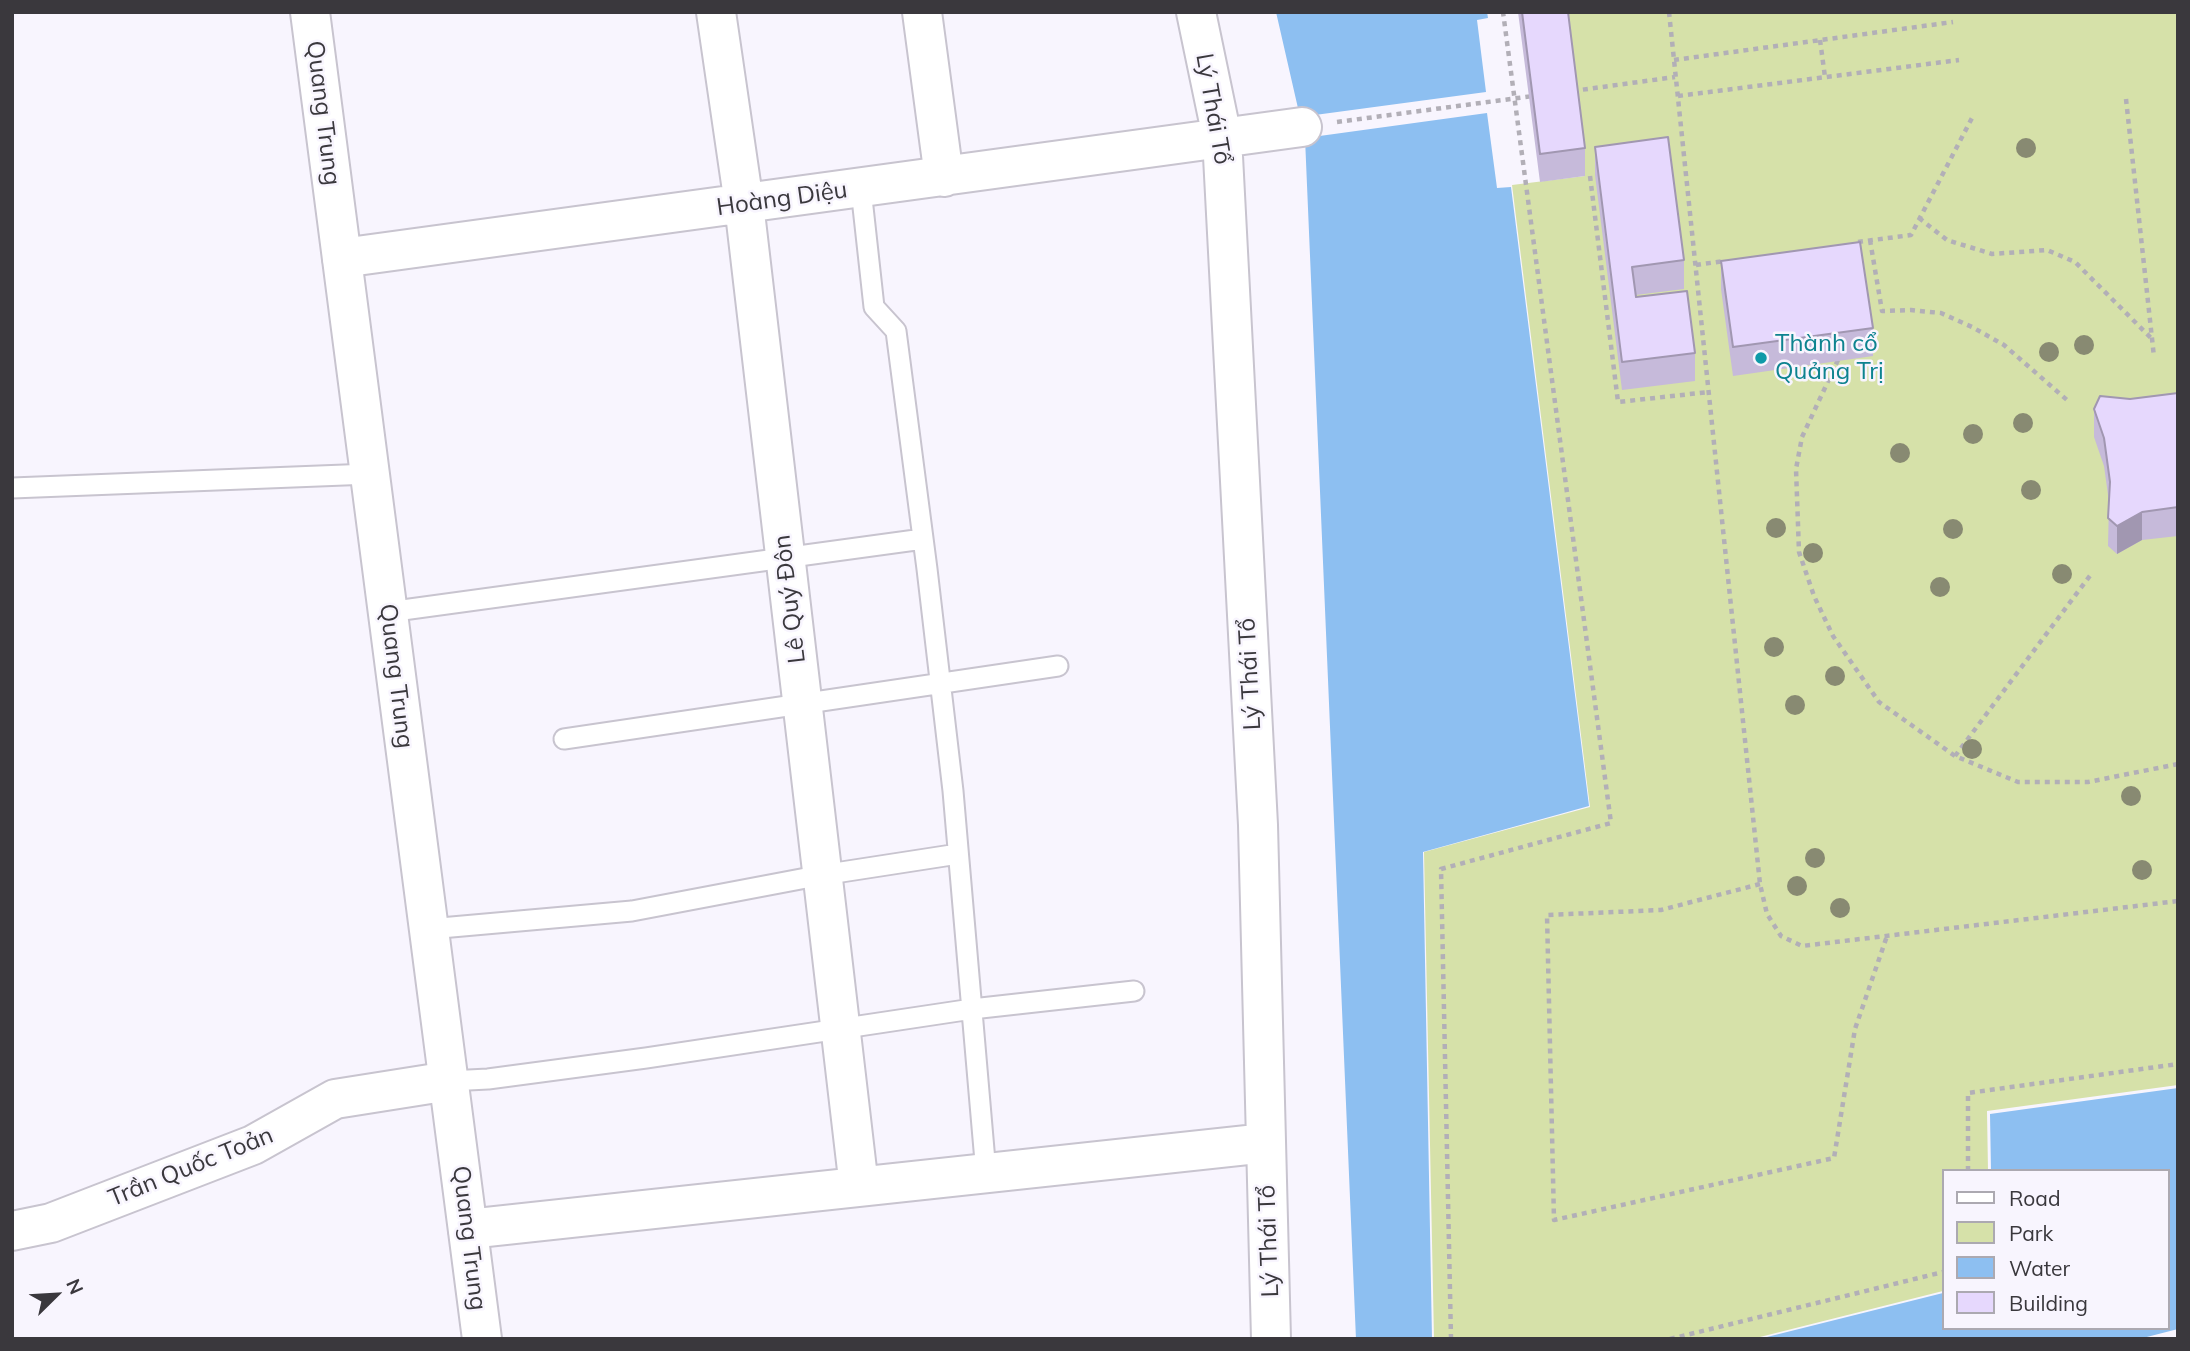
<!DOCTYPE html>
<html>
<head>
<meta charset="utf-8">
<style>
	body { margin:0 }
	#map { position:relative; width:2190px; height:1351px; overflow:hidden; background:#f8f5fe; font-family:Mulish,sans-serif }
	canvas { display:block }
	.frame { position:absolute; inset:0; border:14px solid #3a383d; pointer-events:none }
	.legend { position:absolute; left:1942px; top:1169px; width:228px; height:161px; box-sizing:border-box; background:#f8f5fe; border:2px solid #aca9b1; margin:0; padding:9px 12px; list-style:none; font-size:21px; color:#3a383d }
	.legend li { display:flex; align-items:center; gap:14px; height:35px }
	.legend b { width:35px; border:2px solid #aca9b1 }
	.north { position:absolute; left:21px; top:1260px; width:70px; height:70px; -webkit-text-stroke:5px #f8f5fe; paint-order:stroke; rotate:66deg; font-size:19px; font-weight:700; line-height:28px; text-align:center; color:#3a383d }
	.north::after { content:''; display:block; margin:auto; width:24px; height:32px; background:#3a383d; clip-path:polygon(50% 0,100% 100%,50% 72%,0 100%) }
</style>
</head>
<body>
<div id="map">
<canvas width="2190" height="1351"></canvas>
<div class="frame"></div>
<ul class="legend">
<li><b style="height:9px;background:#fff"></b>Road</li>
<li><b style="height:19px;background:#d6e1a9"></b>Park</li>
<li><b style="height:19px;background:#8dbff1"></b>Water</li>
<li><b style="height:19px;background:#e6d8fd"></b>Building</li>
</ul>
<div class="north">N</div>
</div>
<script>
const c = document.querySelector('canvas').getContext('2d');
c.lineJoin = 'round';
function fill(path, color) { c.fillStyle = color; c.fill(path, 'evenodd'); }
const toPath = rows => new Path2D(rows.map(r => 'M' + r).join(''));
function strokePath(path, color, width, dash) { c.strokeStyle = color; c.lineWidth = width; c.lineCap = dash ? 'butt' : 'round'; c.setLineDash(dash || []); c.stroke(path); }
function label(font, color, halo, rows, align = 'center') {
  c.font = font + ' Mulish,sans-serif'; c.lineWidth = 5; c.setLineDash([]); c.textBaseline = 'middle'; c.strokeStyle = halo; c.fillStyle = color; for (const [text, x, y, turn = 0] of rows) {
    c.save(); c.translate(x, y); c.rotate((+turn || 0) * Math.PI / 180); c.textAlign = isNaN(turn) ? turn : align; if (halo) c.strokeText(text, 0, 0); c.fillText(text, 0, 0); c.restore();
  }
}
const green = toPath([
	[1564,12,2178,12,2178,1085,1987,1111,1988,1171,1943,1171,1943,1291,1752,1339,1434,1339,1424,852,1590,807,1512,185,1585,176]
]);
const water = toPath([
	[1276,12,1487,12,1488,18,1477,20,1486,92,1300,117],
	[1487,113,1497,188,1511,187,1589,806,1423,852,1432,1339,1356,1339,1305,138],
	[2178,1088,2178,1329,2139,1339,1759,1339,1943,1293,1943,1328,2167,1328,2167,1171,1991,1171,1990,1114]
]);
const path = toPath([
	[1669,12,1760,884,1767,914,1781,936,1802,946,2178,901],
	[1820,40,1825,77],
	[1674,60,1953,22],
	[1573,91,1675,77],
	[1678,96,1959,60],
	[2126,99,2154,357],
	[1337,122,1533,96],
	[1590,176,1618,402,1709,392],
	[1919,218,1947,240,1992,254,2047,250,2075,262,2152,339],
	[1870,240,1882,311,1911,310,1941,313,1972,327,2004,345,2067,400],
	[1858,242,1911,235,1973,116],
	[1696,265,1724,261],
	[1838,360,1802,437,1796,469,1799,552,1814,596,1833,636,1879,702,1955,756,2018,782,2088,782,2178,764],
	[1955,756,2092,573],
	[1760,884,1661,910,1547,915,1554,1220,1834,1158,1855,1029,1887,936],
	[1968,1171,1968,1093,2178,1064],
	[1451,1339,1441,869,1611,823,1503,12],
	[1670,1339,1943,1272]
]);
const service = toPath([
	[861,189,874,307,896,331,927,569,953,791,986,1173],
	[12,488,370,474],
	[388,612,923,539],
	[564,739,1058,666],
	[429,929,632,911,822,875,958,854],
	[449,1081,488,1079,646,1058,972,1009,1134,991]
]);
const minor = toPath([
	[716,12,744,204,859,1187],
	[922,12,944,177],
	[1196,12,1222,137,1258,825,1271,1339],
	[342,258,1302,127],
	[468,1229,1266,1143],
	[12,1231,51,1223,253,1145,335,1099,449,1081]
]);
const tertiary = toPath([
	[310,12,482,1339]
]);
const trees = [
	[2026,148],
	[2084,345],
	[2049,352],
	[2023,423],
	[1973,434],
	[1900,453],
	[2031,490],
	[1776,528],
	[1953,529],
	[1813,553],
	[2062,574],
	[1940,587],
	[1774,647],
	[1835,676],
	[1795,705],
	[1972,749],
	[2131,796],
	[1815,858],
	[2142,870],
	[1797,886],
	[1840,908]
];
const wall = toPath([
	[1518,12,1568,12,1585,148,1585,176,1540,182],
	[1595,147,1684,260,1684,289,1636,295,1636,297,1695,353,1695,381,1622,390,1595,175],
	[1721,261,1873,328,1873,356,1733,376,1721,289],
	[2178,393,2178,536,2142,540,2117,554,2108,546,2109,502,2104,466,2094,437,2094,409,2130,399]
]);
const shadedWall = toPath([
	[2142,512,2142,540,2117,554,2117,526]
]);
const building = toPath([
	[1522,12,1568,12,1585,148,1540,154,1522,12],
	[1668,137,1684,260,1632,267,1636,297,1687,291,1695,353,1622,362,1595,147,1668,137],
	[1860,242,1873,328,1733,347,1721,261,1860,242],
	[2178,393,2178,507,2142,512,2117,526,2108,518,2110,482,2104,438,2094,409,2100,396,2130,399,2178,393]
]);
const markers = [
	[1761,358,7,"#0f9aa8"]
];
const streetNames = [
	["Lý Thái Tổ",1213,109,80],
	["Quang Trung",323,113,83],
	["Hoàng Diệu",782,199,-8],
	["Lê Quý Đôn",790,599,-97],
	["Lý Thái Tổ",1250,674,-93],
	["Quang Trung",396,676,83],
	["Trần Quốc Toản",191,1167,-22],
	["Quang Trung",469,1238,83],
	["Lý Thái Tổ",1269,1241,-92]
];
const cultureNames = [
	["Thành cổ",1775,344],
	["Quảng Trị",1775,372]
];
fill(green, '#d6e1a9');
fill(water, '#8dbff1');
strokePath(service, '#c8c4cf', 23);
strokePath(minor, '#c8c4cf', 42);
strokePath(tertiary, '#c8c4cf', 42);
strokePath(path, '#b2afb7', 4.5, [5, 5]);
strokePath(service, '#fff', 19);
strokePath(minor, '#fff', 38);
strokePath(tertiary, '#fff', 38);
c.fillStyle = '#888a72';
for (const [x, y] of trees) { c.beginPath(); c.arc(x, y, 10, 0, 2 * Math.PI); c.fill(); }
fill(wall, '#c6bada');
fill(shadedWall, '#a197b1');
fill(building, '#e6d8fd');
strokePath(building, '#a197b1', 2);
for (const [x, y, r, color] of markers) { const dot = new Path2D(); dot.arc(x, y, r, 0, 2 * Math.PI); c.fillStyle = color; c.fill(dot); strokePath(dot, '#f8f5fe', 2.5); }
label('24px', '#3a383d', '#f8f5fe', streetNames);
label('24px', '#0d838f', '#f8f5fe', cultureNames, 'left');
</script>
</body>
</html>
